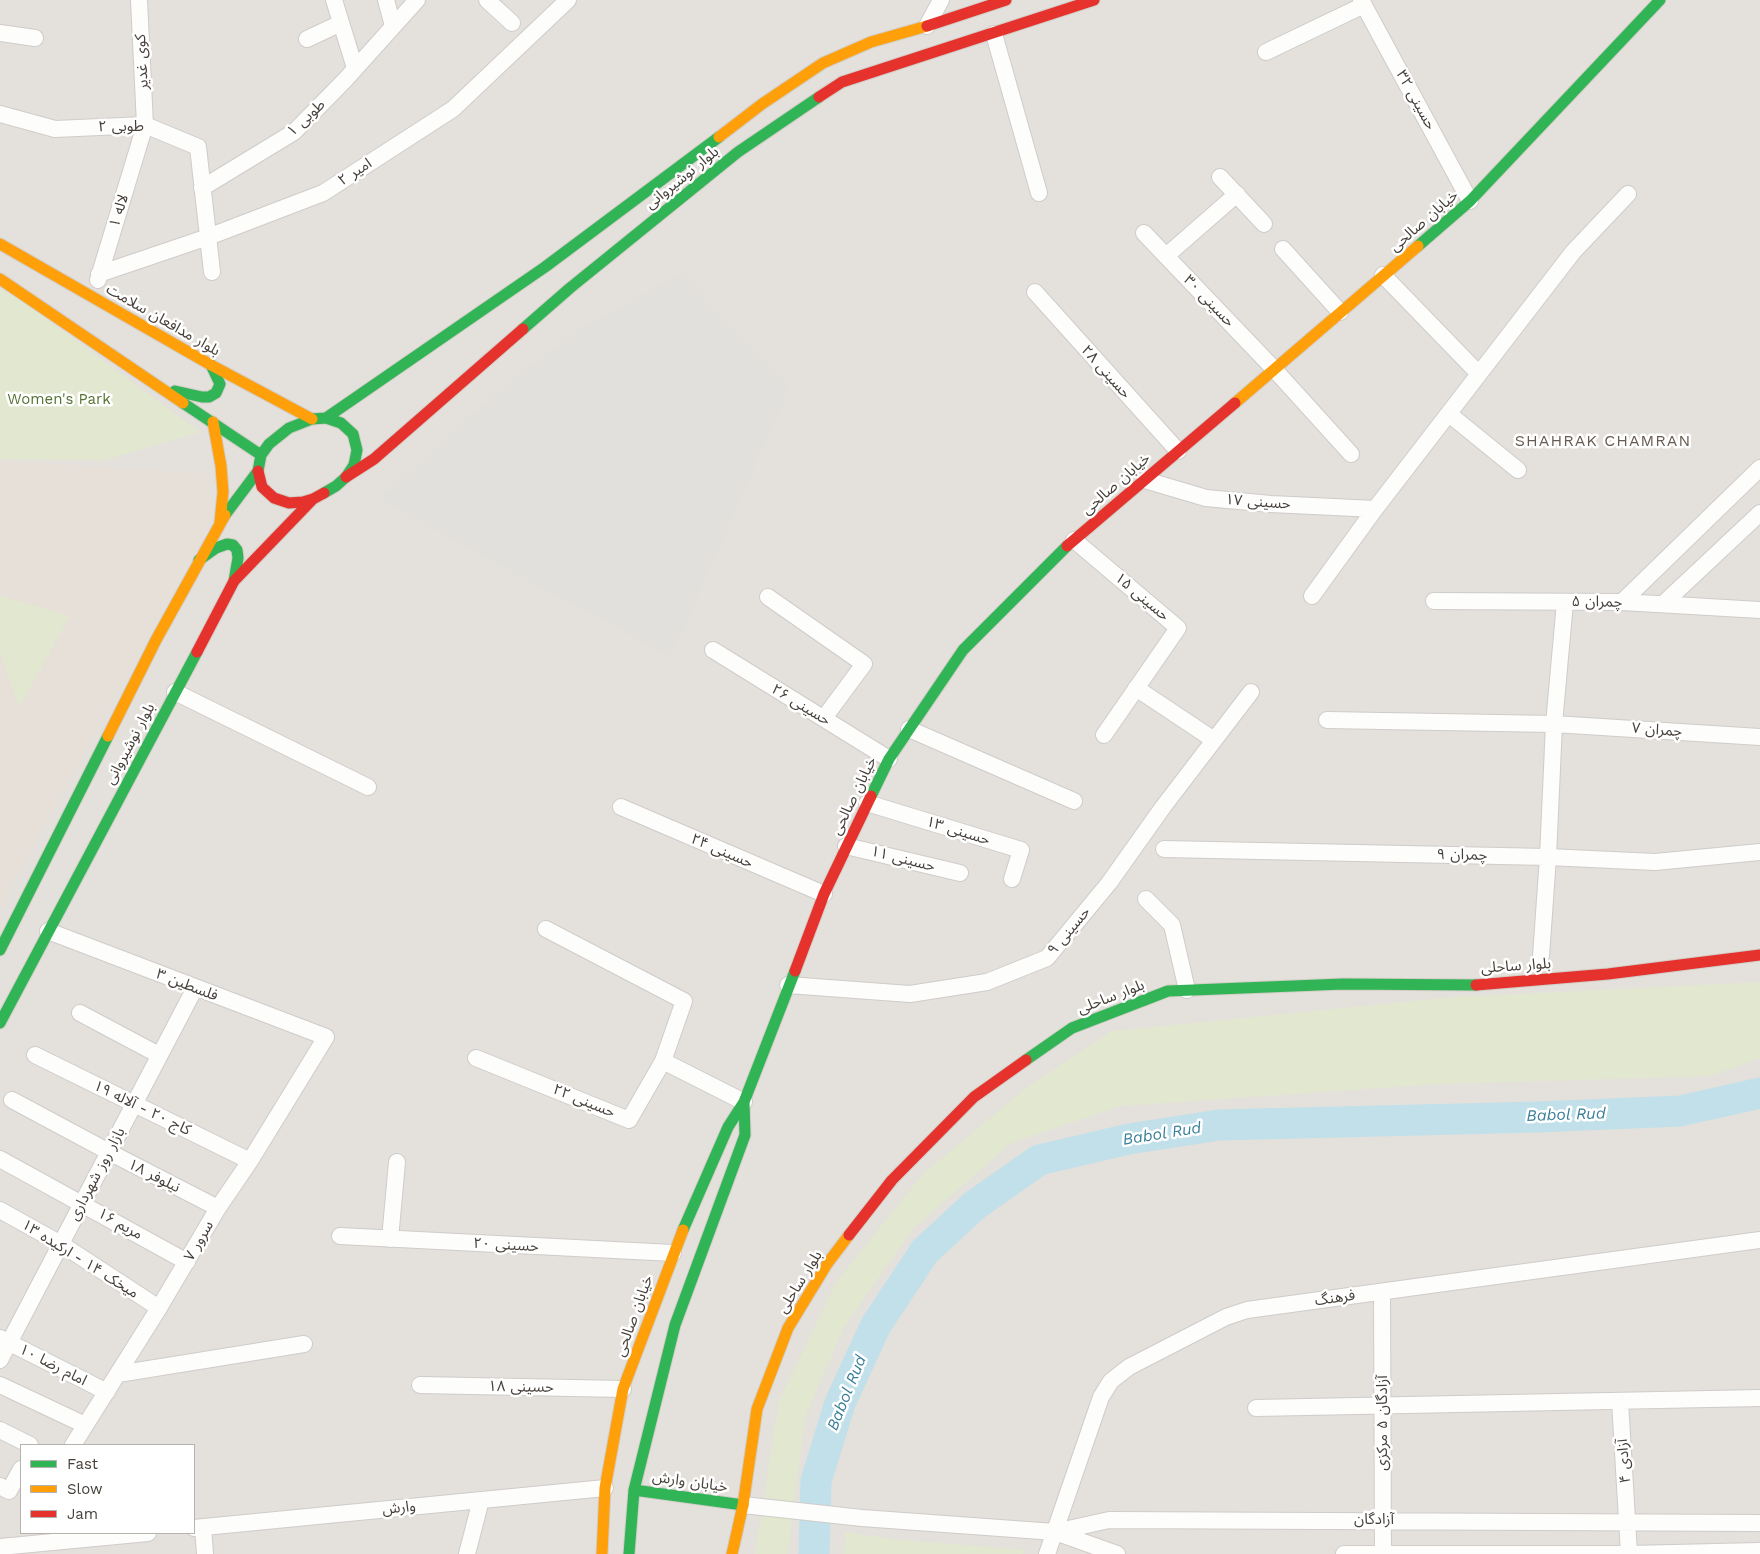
<!DOCTYPE html>
<html>
<head>
<meta charset="utf-8">
<style>
	body { margin:0 }
	#map { position:relative; width:1760px; height:1554px; overflow:hidden; background:#f1efec; font-family:"Work Sans",sans-serif }
	canvas { display:block }
	.legend { position:absolute; left:20px; top:1444px; width:175px; height:90px; box-sizing:border-box; background:#fff; border:1px solid #b5b2b0; margin:0; padding:6px 9px; list-style:none; font-size:15px; color:#463f39 }
	.legend li { display:flex; align-items:center; gap:10px; height:25px }
	.legend b { width:25px; border:1px solid #b5b2b0 }
</style>
</head>
<body>
<div id="map">
<canvas width="1760" height="1554"></canvas>
<ul class="legend">
<li><b style="height:6px;background:#30b455"></b>Fast</li>
<li><b style="height:6px;background:#ff9f0a"></b>Slow</li>
<li><b style="height:6px;background:#e5322d"></b>Jam</li>
</ul>
</div>
<script>
const c = document.querySelector('canvas').getContext('2d');
c.lineJoin = 'round';
function fill(path, color) { c.fillStyle = color; c.fill(path, 'evenodd'); }
const toPath = rows => new Path2D(rows.map(r => 'M' + r).join(''));
function strokePath(path, color, width, dash) { c.strokeStyle = color; c.lineWidth = width; c.lineCap = dash ? 'butt' : 'round'; c.setLineDash(dash || []); c.stroke(path); }
function label(font, color, halo, rows, align = 'center') {
  c.font = font + ' "Work Sans","Noto Sans Arabic",sans-serif'; c.lineWidth = 5; c.setLineDash([]); c.textBaseline = 'middle'; c.strokeStyle = halo; c.fillStyle = color; for (const [text, x, y, turn = 0] of rows) {
    c.save(); c.translate(x, y); c.rotate((+turn || 0) * Math.PI / 180); c.textAlign = isNaN(turn) ? turn : align; if (halo) c.strokeText(text, 0, 0); c.fillText(text, 0, 0); c.restore();
  }
}
const residential = toPath([
	[0,0,1760,0,1760,1554,0,1554],
	[21,1445,194,1445,194,1533,21,1533]
]);
const education = toPath([
	[0,461,207,474,212,500,209,525,0,907]
]);
const green = toPath([
	[0,289,25,303,200,432,105,460,0,459],
	[0,596,70,616,19,707,0,652],
	[1760,982,1760,1058,1711,1076,1438,1084,1121,1106,1011,1143,912,1230,844,1327,805,1417,788,1554,755,1554,779,1400,837,1281,923,1174,1026,1088,1112,1031,1452,997],
	[845,1532,891,1539,1025,1550,1023,1554,844,1554]
]);
const parking = toPath([
	[681,274,788,389,671,657,380,500,517,376,592,322]
]);
const river = toPath([
	[814,1554,816,1481,840,1403,876,1325,925,1251,975,1205,1039,1160,1129,1139,1219,1125,1538,1117,1680,1111,1760,1093]
]);
const street = toPath([
	[334,0,355,68],
	[386,0,393,26],
	[487,0,512,23],
	[1361,0,1470,201],
	[927,26,941,0],
	[0,33,35,38],
	[994,34,1039,193],
	[307,39,341,23],
	[1266,52,1364,5],
	[0,114,55,129,145,125,198,147,212,272],
	[1220,177,1264,224],
	[202,188,294,132,345,80,417,0],
	[1144,233,1274,369,1351,454],
	[1283,249,1340,312],
	[1166,256,1237,194],
	[99,274,208,237,323,193,453,109,568,0],
	[1383,275,1479,374],
	[98,280,145,125,139,0],
	[1035,292,1178,451],
	[1449,414,1518,470],
	[1145,480,1206,498,1271,504,1375,509],
	[1074,540,1178,628,1104,735],
	[1312,596,1375,509,1573,252,1628,194],
	[768,597,864,664,824,718],
	[1434,601,1622,602,1760,610],
	[1622,602,1760,468],
	[1663,604,1760,513],
	[713,650,889,759],
	[1136,688,1214,740],
	[175,692,368,787],
	[1327,720,1554,724,1760,737],
	[909,729,1074,801],
	[867,803,1021,850,1012,879],
	[621,807,824,894],
	[846,846,960,873],
	[1164,849,1548,857,1655,862,1760,852],
	[1146,899,1172,925,1187,990],
	[546,929,684,1001,663,1061],
	[48,931,326,1037,250,1161,218,1208,159,1308,73,1445],
	[1541,956,1548,857,1554,724,1565,602],
	[788,985,910,994,987,982,1047,958,1109,883,1163,807,1251,692],
	[80,1013,159,1055],
	[35,1055,250,1161],
	[476,1058,629,1120,663,1061,744,1102],
	[12,1100,109,1152,218,1208],
	[0,1159,187,1262],
	[0,1210,61,1244,159,1308],
	[340,1236,673,1253],
	[390,1239,397,1162],
	[1382,1292,1383,1554],
	[0,1338,107,1392],
	[0,1360,195,988],
	[118,1374,304,1344],
	[0,1385,85,1425],
	[420,1385,623,1389],
	[1620,1401,1629,1554],
	[1256,1408,1760,1398],
	[0,1430,30,1445],
	[0,1486,9,1491,21,1469],
	[743,1505,862,1518,1055,1532,1117,1554],
	[203,1527,205,1554],
	[194,1528,605,1488],
	[1055,1532,1109,1520,1760,1523],
	[0,1547,148,1533],
	[467,1554,481,1500],
	[1047,1554,1101,1397,1111,1381,1129,1367,1226,1317,1247,1310,1760,1240],
	[1344,1554,1629,1554,1760,1551]
]);
const fast = toPath([
	[1418,246,1470,201,1660,0],
	[523,329,570,288,738,152,819,97],
	[175,391,202,397,209,397,216,393,220,384,211,365],
	[183,403,261,455],
	[326,418,545,267,719,137],
	[225,515,258,471,261,455,269,444,289,428,312,419,326,418,341,423,353,434,357,450,354,465,346,477,336,486,324,493],
	[199,560,216,548,227,544,233,545,237,550,238,558,234,581],
	[871,796,889,759,963,650,1067,546],
	[0,950,108,736],
	[0,1023,197,652],
	[1026,1060,1072,1028,1168,991,1343,984,1476,985],
	[683,1230,728,1127,744,1102,795,971],
	[634,1490,743,1505],
	[629,1554,634,1490,675,1325,745,1135,744,1102]
]);
const slow = toPath([
	[719,137,762,104,823,63,871,42,927,26],
	[0,244,211,365,312,419],
	[0,279,183,403],
	[1235,403,1418,246],
	[213,422,221,466,223,492,220,522],
	[108,736,156,640,225,515],
	[602,1554,605,1488,623,1389,683,1230],
	[732,1554,743,1505,757,1409,788,1328,827,1264,849,1235]
]);
const jam = toPath([
	[927,26,1006,0],
	[819,97,842,82,1094,0],
	[258,471,262,487,274,498,289,503,303,502,313,499,324,493],
	[346,477,374,459,523,329],
	[1067,546,1235,403],
	[197,652,234,581,313,499],
	[795,971,824,894,871,796],
	[1476,985,1608,974,1760,955],
	[849,1235,892,1180,974,1097,1026,1060]
]);
const streetNames = [
	["کوی غدیر",142,62,-93],
	["حسینی ۳۲",1416,100,61],
	["طوبی ۱",306,118,-43],
	["طوبی ۲",121,127],
	["امیر ۲",355,172,-33],
	["بلوار نوشیروانی",682,178,-39],
	["لاله ۱",119,211,-73],
	["خيابان صالحی",1424,221,-41],
	["حسینی ۳۰",1209,301,46],
	["بلوار مدافعان سلامت",163,320,30],
	["حسینی ۲۸",1106,372,48],
	["خيابان صالحی",1116,484,-41],
	["حسینی ۱۷",1258,502,4],
	["حسینی ۱۵",1142,597,40],
	["چمران ۵",1597,602,1],
	["حسینی ۲۶",801,705,31],
	["چمران ۷",1657,730,4],
	["بلوار نوشیروانی",130,744,-62],
	["خيابان صالحی",854,796,-64],
	["حسینی ۱۳",958,831,17],
	["حسینی ۲۴",722,851,23],
	["چمران ۹",1462,855,1],
	["حسینی ۱۱",903,859,14],
	["حسینی ٩",1069,931,-50],
	["بلوار ساحلی",1516,966,-4],
	["فلسطین ۳",187,985,21],
	["بلوار ساحلی",1111,997,-21],
	["حسینی ۲۲",584,1101,22],
	["کاج ۲۰ - آلاله ۱۹",142,1108,26],
	["بازار روز شهرداری",97,1174,-62],
	["نیلوفر ۱۸",154,1176,27],
	["مریم ۱۶",120,1224,29],
	["سرور ۷",199,1241,-60],
	["حسینی ٢٠",506,1245,3],
	["میخک ۱۴ - ارکیده ۱۳",80,1259,32],
	["بلوار ساحلی",800,1282,-58],
	["فرهنگ",1335,1298,-8],
	["خيابان صالحی",634,1316,-70],
	["امام رضا ۱۰",53,1365,27],
	["حسینی ۱۸",521,1387,1],
	["آزادگان ۵ مرکزی",1383,1423,-90],
	["آزادی ۴",1624,1461,-94],
	["خیابان وارش",690,1482,8],
	["وارش",399,1508,-6],
	["آزادگان",1374,1520]
];
const parkNames = [
	["Women's Park",59,400]
];
const neighbourhoodNames = [
	["SHAHRAK CHAMRAN",1603,441]
];
const waterNames = [
	["Babol Rud",1566,1115,-2],
	["Babol Rud",1162,1134,-9],
	["Babol Rud",847,1393,-68]
];
fill(residential, '#e4e0db');
fill(education, '#e7e0d8');
fill(green, '#e2e8cf');
fill(parking, '#e2e0dd');
strokePath(river, '#c1e0ea', 31);
strokePath(street, '#cfccca', 18);
strokePath(fast, '#d2cdc7', 13);
strokePath(slow, '#d2cdc7', 13);
strokePath(jam, '#d2cdc7', 13);
strokePath(street, '#fdfdfc', 16);
strokePath(fast, '#30b455', 11);
strokePath(slow, '#ff9f0a', 11);
strokePath(jam, '#e5322d', 11);
label('15px', '#463f39', '#fff', streetNames);
label('15px', '#547232', '#fff', parkNames);
c.letterSpacing = '1px';
label('16px', '#685b51', '#fff', neighbourhoodNames);
c.letterSpacing = '0px';
label('italic 16px', '#397e98', '#fff', waterNames);
</script>
</body>
</html>
